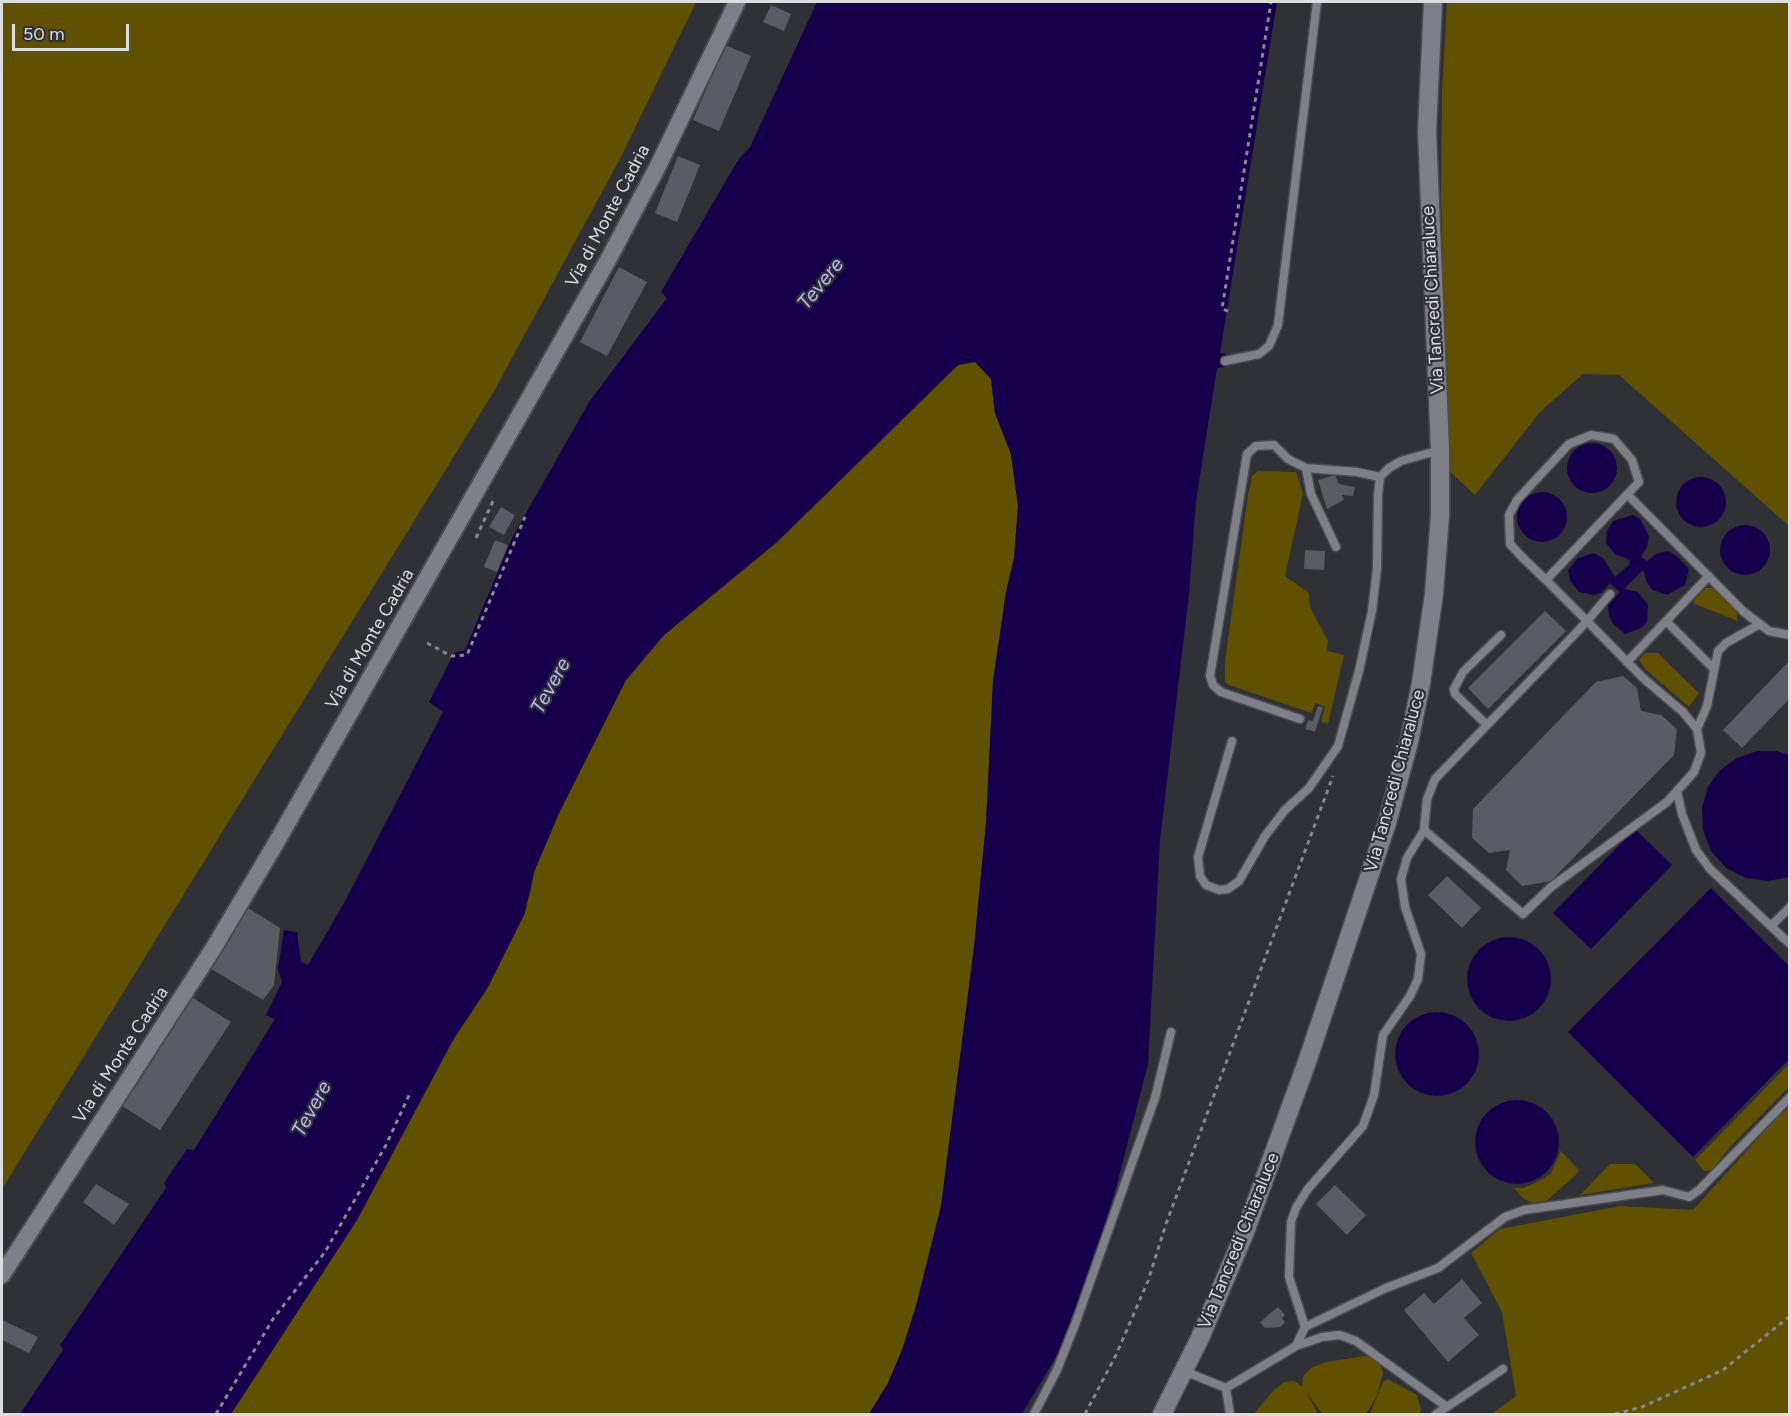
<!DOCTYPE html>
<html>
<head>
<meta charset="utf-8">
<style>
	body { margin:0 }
	#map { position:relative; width:1791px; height:1416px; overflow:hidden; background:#303037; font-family:Figtree,sans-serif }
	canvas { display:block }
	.frame { position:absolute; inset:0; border:3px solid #dcdce1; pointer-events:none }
	.scale { position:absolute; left:12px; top:24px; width:117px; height:27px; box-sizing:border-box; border:3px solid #dcdce1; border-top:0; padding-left:8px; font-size:18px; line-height:21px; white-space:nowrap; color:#dcdce1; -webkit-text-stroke:4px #303037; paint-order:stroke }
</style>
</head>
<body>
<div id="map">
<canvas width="1791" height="1416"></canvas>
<div class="frame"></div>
<div class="scale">50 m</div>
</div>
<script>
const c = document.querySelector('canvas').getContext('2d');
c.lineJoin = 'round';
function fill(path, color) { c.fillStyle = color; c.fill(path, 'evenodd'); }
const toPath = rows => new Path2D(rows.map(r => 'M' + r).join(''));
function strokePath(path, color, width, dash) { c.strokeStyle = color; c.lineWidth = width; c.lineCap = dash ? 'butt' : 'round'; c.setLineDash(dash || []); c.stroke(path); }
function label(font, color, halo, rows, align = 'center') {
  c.font = font + ' Figtree,sans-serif'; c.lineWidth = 4.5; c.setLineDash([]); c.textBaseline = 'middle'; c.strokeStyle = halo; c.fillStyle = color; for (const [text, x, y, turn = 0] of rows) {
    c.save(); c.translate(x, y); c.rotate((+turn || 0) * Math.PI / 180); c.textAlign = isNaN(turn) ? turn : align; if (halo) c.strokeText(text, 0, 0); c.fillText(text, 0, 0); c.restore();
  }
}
const green = toPath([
	[2,2,696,2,621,157,493,393,2,1189],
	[1447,2,1789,2,1789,526,1619,375,1583,374,1540,412,1475,495,1448,470,1441,195,1442,90],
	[975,362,991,379,995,413,1011,454,1018,506,1014,558,1006,592,993,681,986,823,974,947,941,1206,916,1306,902,1350,888,1383,869,1414,231,1414,357,1220,453,1040,488,987,531,891,534,872,559,813,626,680,664,635,777,542,958,365],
	[1258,471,1296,472,1303,494,1285,576,1309,593,1310,607,1328,641,1327,651,1344,655,1328,724,1321,722,1325,707,1316,703,1311,713,1229,685,1225,682,1225,662,1248,495,1252,476],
	[1706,588,1712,588,1736,610,1738,621,1695,604,1693,601],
	[1645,653,1658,653,1699,693,1689,707,1645,669,1639,660],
	[1789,1064,1789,1087,1730,1147,1712,1170,1704,1171,1695,1160],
	[1789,1107,1789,1414,1492,1414,1516,1396,1502,1312,1471,1253,1500,1229,1620,1206,1693,1210,1777,1117],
	[1561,1151,1579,1170,1576,1175,1546,1201,1533,1203,1524,1199,1514,1188,1524,1188,1543,1179,1551,1173],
	[1610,1164,1635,1164,1654,1183,1580,1195],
	[1365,1356,1378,1358,1383,1373,1377,1396,1366,1414,1322,1414,1306,1391,1318,1414,1254,1414,1272,1392,1284,1382,1294,1381,1302,1386,1303,1376,1311,1368,1326,1362],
	[1388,1379,1417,1395,1421,1410,1419,1414,1370,1414,1383,1382]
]);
const water = toPath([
	[817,2,1277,2,1220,353,1226,354,1225,367,1217,368,1196,501,1189,594,1160,840,1148,1064,1116,1188,1087,1282,1056,1357,1022,1414,869,1414,888,1383,902,1350,916,1306,941,1206,974,947,986,823,993,681,1006,592,1014,558,1018,506,1011,454,995,413,991,379,975,362,958,365,777,542,664,635,626,680,559,813,534,872,525,913,488,987,453,1040,357,1220,231,1414,20,1414,63,1350,60,1345,166,1188,164,1183,187,1149,194,1150,275,1019,266,1015,282,982,278,969,284,930,297,932,301,962,308,965,344,903,443,712,429,702,454,653,465,650,512,538,589,402,667,298,661,292,738,160,750,147],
	'1567 468a25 25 0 1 1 50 0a25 25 0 1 1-50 0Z',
	'1676 502a25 25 0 1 1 50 0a25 25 0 1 1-50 0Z',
	'1517 517a25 25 0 1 1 50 0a25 25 0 1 1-50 0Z',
	[1633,515,1640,519,1649,536,1647,547,1641,557,1647,561,1656,554,1668,551,1677,556,1689,569,1685,585,1667,595,1653,590,1647,583,1643,570,1624,589,1638,592,1648,605,1647,622,1641,628,1625,634,1613,624,1609,616,1608,605,1620,592,1610,583,1601,593,1594,595,1579,592,1570,581,1568,570,1578,558,1594,553,1603,558,1615,577,1629,565,1630,560,1615,554,1606,543,1607,531,1613,521],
	'1720 550a25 25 0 1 1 50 0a25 25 0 1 1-50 0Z',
	[1757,751,1777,751,1789,755,1789,877,1768,881,1746,878,1726,868,1711,851,1703,830,1702,808,1708,787,1720,770,1737,758],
	[1635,829,1672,865,1591,949,1553,913],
	[1711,888,1789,966,1789,1059,1693,1157,1568,1032],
	'1467 979a42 42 0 1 1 84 0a42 42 0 1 1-84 0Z',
	'1395 1054a42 42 0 1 1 84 0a42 42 0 1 1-84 0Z',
	'1475 1142a42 42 0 1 1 84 0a42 42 0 1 1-84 0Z'
]);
const building = toPath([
	[771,5,791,14,784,31,763,22],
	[725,45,751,56,719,131,693,120],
	[678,156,700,165,677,222,655,213],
	[619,267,647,282,607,356,580,342],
	[1335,475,1339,484,1355,487,1353,496,1342,495,1344,500,1327,509,1318,480],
	[501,507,515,515,504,535,489,527],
	[495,540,508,545,497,572,484,567],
	[1305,550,1325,551,1324,570,1304,569],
	[1545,611,1566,631,1488,709,1468,688],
	[1790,660,1790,698,1742,748,1723,730],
	[1623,676,1637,688,1641,711,1661,715,1677,729,1674,755,1551,881,1522,886,1506,870,1510,850,1489,853,1472,838,1473,809,1596,682],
	[1318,706,1323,707,1315,732,1305,729,1308,720,1313,721],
	[1447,876,1481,908,1462,928,1428,895],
	[248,908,280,928,274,985,263,1000,208,967],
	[190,996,231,1022,160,1130,119,1104],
	[96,1184,129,1204,114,1225,83,1202],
	[1335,1185,1366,1215,1347,1235,1316,1204],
	[1462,1279,1482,1303,1464,1318,1479,1335,1448,1362,1404,1310,1424,1293,1434,1304],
	[1278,1307,1285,1315,1282,1318,1285,1322,1280,1327,1265,1328,1260,1322],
	[2,1320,38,1337,29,1353,2,1340]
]);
const path = toPath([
	[1228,311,1222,309,1271,2],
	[476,538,493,501],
	[427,643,451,656,467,655,525,517],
	[216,1414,273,1319,325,1252,386,1145,411,1091],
	[1085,1414,1116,1355,1148,1281,1166,1224,1333,776],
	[1615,1414,1642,1407,1723,1370,1790,1316]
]);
const lane = toPath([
	[1225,361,1259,354,1269,346,1278,325,1317,2],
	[1306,468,1311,494,1336,547],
	[1629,496,1744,612,1769,631,1790,635],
	[1546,580,1639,482,1632,460,1614,439,1591,435,1569,444,1517,500,1509,515,1510,544,1523,558,1546,580,1587,621,1643,678,1683,712,1697,729,1701,753,1694,772,1667,802,1551,887,1523,914,1424,830,1427,799,1435,779,1575,634,1587,621,1610,594],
	[1666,621,1713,668],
	[1627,662,1709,576],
	[1300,719,1221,692,1213,685,1210,676,1247,454,1256,446,1274,445,1288,459,1306,468,1357,472,1380,477],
	[1487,725,1455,694,1454,689,1463,672,1501,635],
	[1697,729,1707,706,1718,651,1726,643,1760,624],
	[1232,741,1198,857,1200,876,1206,885,1219,890,1228,889,1239,881,1265,836,1285,810,1309,788,1338,746,1359,671,1372,611,1377,569,1378,495,1380,477,1389,468,1401,461,1440,450],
	[1677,791,1682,814,1696,850,1710,869,1790,944],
	[1771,926,1790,907],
	[1305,1327,1386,1288,1438,1268,1505,1217,1524,1210,1663,1190,1689,1197,1699,1190,1790,1097],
	[1296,1346,1305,1327,1289,1277,1291,1222,1296,1208,1307,1190,1363,1126,1374,1095,1383,1035,1410,996,1418,979,1421,954,1405,907,1401,879,1407,858,1424,830],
	[1184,1371,1226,1388],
	[1226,1388,1296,1346,1322,1337,1340,1335,1356,1341,1447,1407,1436,1414],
	[1226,1388,1230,1414],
	[1447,1407,1503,1369],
	[1034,1414,1057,1370,1076,1322,1155,1098,1171,1032]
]);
const street = toPath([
	[2,1275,213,949,276,843,608,260,657,168,737,2]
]);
const secondary = toPath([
	[1162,1414,1200,1338,1245,1232,1307,1062,1387,823,1409,742,1421,683,1434,594,1440,515,1440,450,1427,131,1433,2]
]);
const streetNames = [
	["Via di Monte Cadria",608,216,-62],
	["Via Tancredi Chiaraluce",1433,300,-93],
	["Via di Monte Cadria",370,639,-60],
	["Via Tancredi Chiaraluce",1395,781,-75],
	["Via di Monte Cadria",121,1055,-57],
	["Via Tancredi Chiaraluce",1239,1241,-68]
];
const waterNames = [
	["Tevere",821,284,-51],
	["Tevere",551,686,-61],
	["Tevere",312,1109,-61]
];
fill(green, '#605001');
fill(water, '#17004b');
fill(building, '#5a5b63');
strokePath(lane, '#4b4b51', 11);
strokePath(street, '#4b4b51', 20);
strokePath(secondary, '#4b4b51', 21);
strokePath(path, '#88888e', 3, [4.5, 4.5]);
strokePath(lane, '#7f7f88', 8);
strokePath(street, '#7f7f88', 16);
strokePath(secondary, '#7f7f88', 18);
label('18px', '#dcdce1', '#303037', streetNames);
label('italic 20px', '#bab9fb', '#303037', waterNames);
</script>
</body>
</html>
